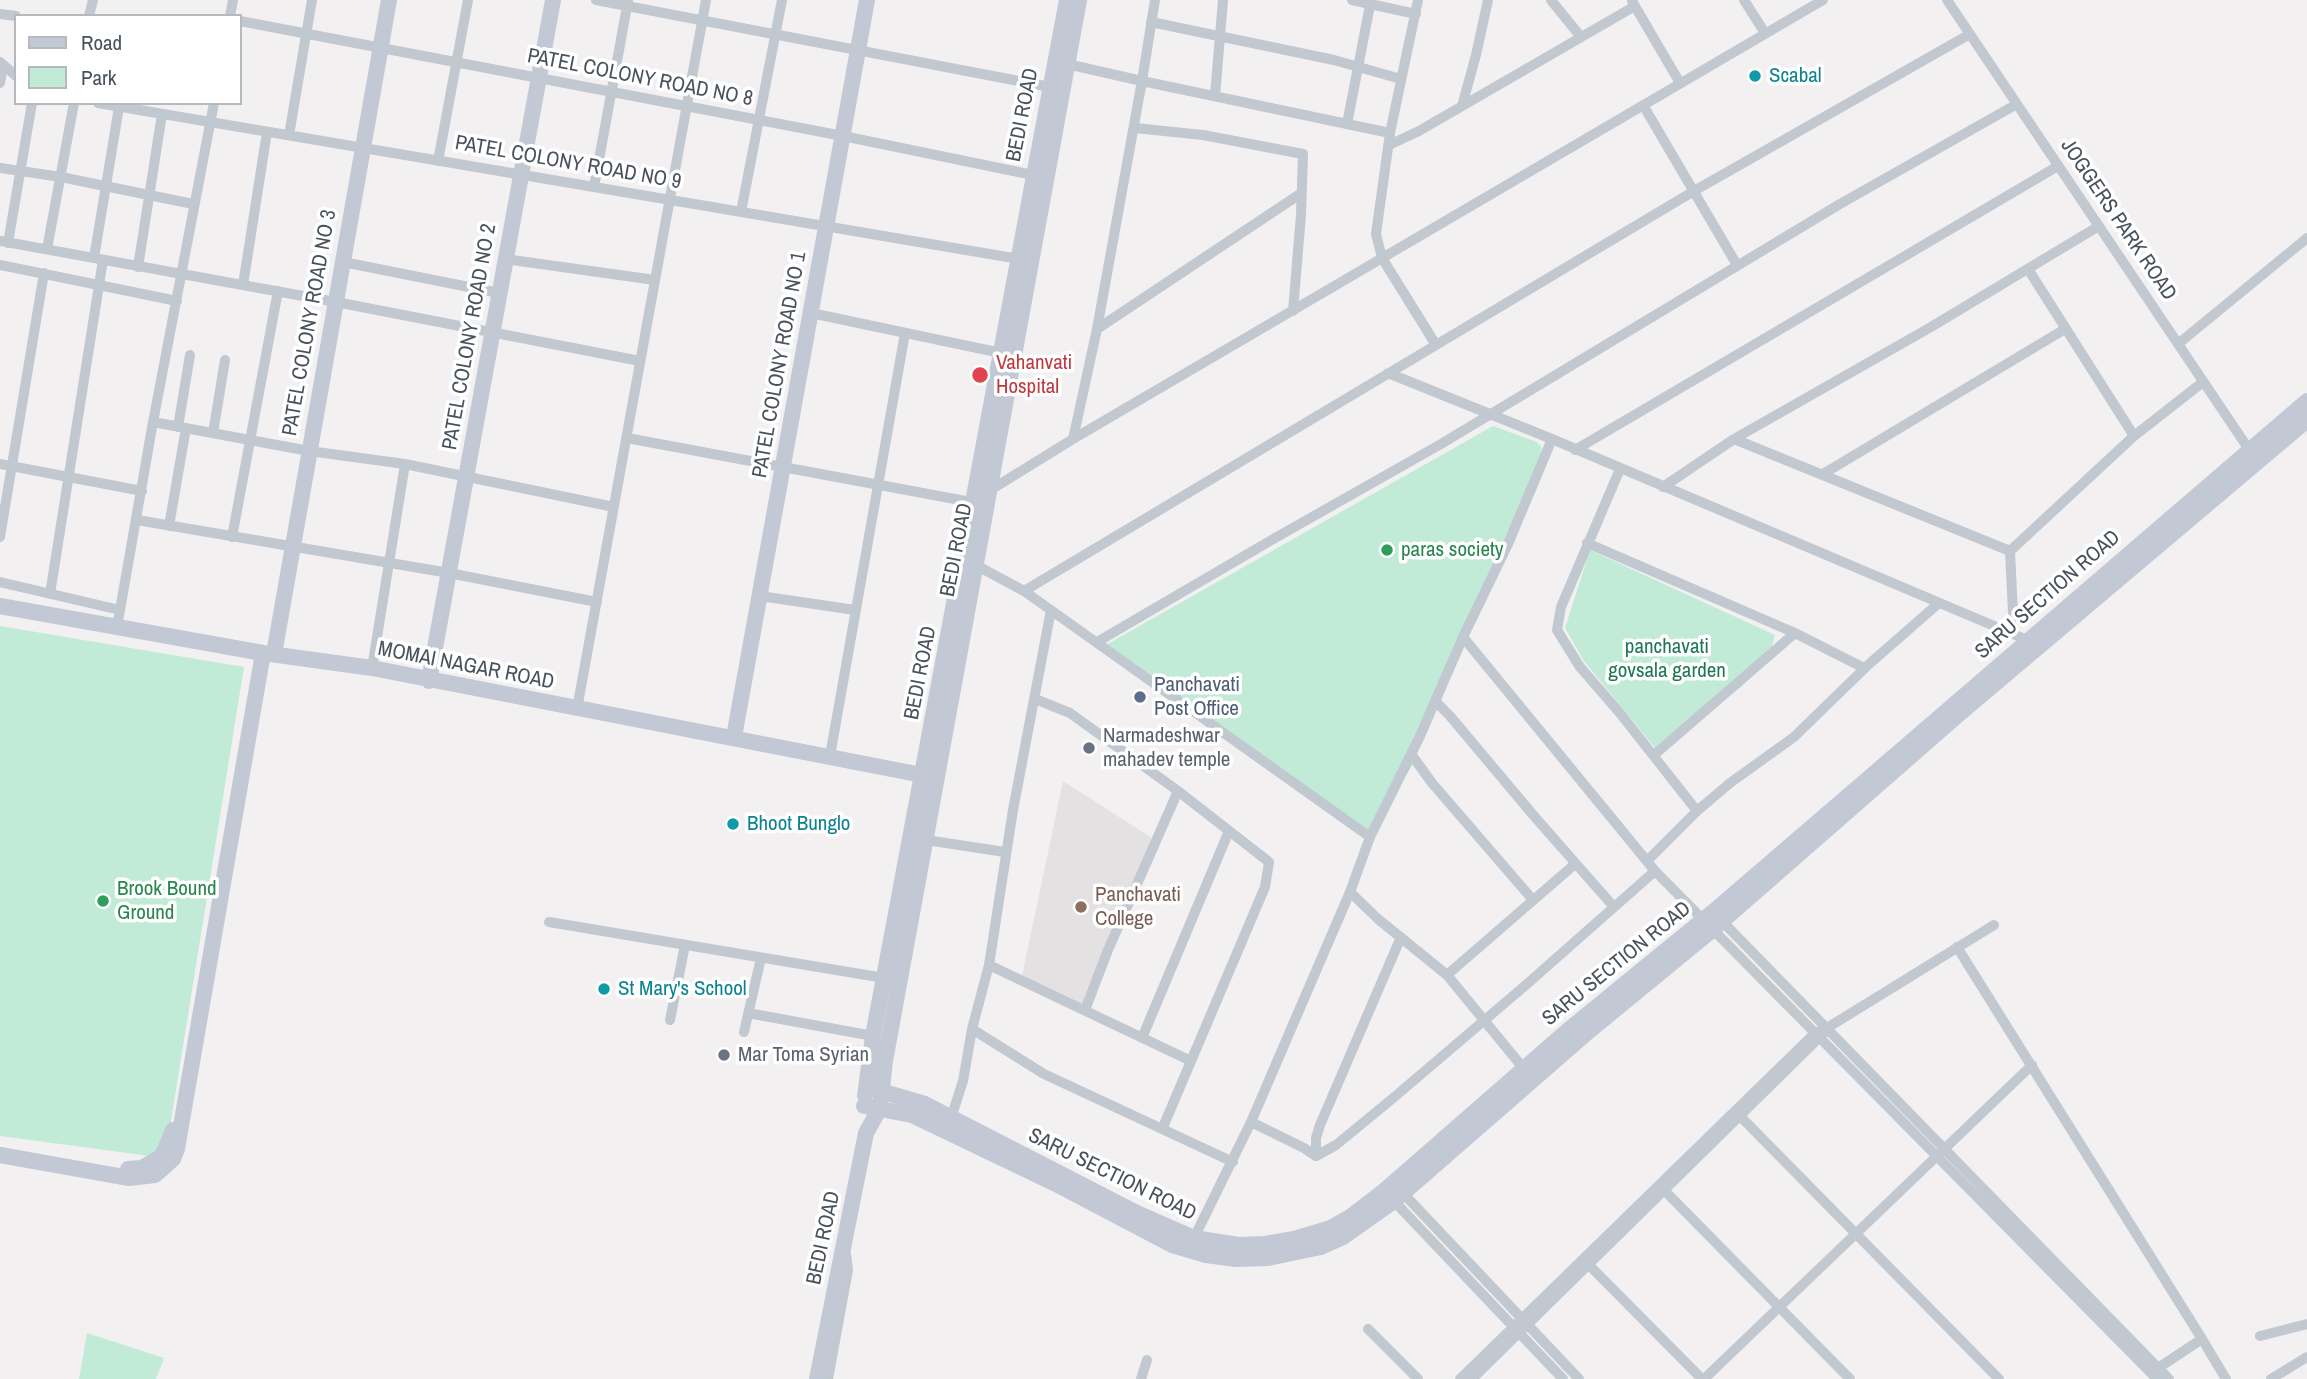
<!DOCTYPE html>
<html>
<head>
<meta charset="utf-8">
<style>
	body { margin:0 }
	#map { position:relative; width:2307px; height:1379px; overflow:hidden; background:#f2f0f0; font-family:"Archivo Narrow",sans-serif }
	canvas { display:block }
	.legend { position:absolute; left:14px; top:14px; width:228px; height:91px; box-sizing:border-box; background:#fff; border:2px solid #b6b9bd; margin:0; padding:9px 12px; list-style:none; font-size:21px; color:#49515b }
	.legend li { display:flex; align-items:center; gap:14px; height:35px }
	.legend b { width:35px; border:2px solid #b6b9bd }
</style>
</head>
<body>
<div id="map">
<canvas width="2307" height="1379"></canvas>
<ul class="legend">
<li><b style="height:9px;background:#c2c9d4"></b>Road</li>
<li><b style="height:19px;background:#c2ebd7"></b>Park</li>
</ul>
</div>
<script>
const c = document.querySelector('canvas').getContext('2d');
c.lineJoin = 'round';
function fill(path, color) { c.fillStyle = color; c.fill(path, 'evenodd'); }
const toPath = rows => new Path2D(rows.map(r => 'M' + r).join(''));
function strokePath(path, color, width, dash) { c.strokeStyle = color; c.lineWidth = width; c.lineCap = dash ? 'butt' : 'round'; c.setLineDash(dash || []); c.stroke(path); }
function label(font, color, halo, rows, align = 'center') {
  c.font = font + ' "Archivo Narrow",sans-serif'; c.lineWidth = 7; c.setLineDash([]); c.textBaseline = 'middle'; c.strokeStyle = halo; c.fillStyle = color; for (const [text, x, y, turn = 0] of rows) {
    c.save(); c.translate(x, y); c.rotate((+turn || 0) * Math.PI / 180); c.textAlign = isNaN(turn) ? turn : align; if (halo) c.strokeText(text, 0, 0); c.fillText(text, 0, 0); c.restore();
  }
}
const education = toPath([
	[1063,781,1152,838,1083,1010,1022,976]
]);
const green = toPath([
	[1493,426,1537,442,1541,446,1542,455,1431,709,1412,766,1368,832,1104,646],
	[1590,550,1775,635,1770,653,1741,687,1655,748,1584,661,1565,628],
	[0,626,244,667,165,1158,0,1136],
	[87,1333,164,1358,156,1379,79,1379]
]);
const street = toPath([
	[596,0,1050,87],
	[1352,0,1416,14],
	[1418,0,1390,133,1376,234,1382,258,1436,345],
	[1551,0,1581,37],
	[1744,0,1765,33],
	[1947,0,2252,454],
	[1632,1,1680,83],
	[0,14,16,16],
	[89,16,93,0],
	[230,16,233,0],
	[240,21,843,136,1033,175],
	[1151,22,1334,60,1401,79],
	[0,62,16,76],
	[1067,64,1142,81,1155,0],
	[0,83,3,66],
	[1215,96,1223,0],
	[98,103,1025,260],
	[1643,105,1737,265],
	[1462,106,1476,55,1488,0],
	[1347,124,1371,0],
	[1135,128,1203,135,1303,154,1301,215,1293,311],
	[289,135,312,0],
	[1389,145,1419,131,1635,6],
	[438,161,468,0],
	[0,168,61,177,193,204],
	[594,187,628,1],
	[741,212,782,0],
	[0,241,336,302,640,361],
	[8,243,32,103],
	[47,249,74,103],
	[94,258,119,107],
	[505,259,655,280],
	[343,262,499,293],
	[0,265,177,301],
	[138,267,162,114],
	[2028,269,2134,436],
	[243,285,267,132],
	[811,313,1001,353],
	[1097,329,1300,194],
	[2178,344,2307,238],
	[1388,373,1552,439,2032,642],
	[153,422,309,451,405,464,614,507],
	[178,427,190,355],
	[213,433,225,360],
	[627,438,971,502,1073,439,1823,0],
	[1073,439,1097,329,1142,81,1390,133],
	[1734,439,2010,551,2134,436,2203,382],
	[1575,450,2058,166],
	[0,464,142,491],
	[1620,469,1561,607,1557,630,1580,667,1619,712,1697,811],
	[1823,474,2065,329],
	[1663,487,1734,439,1931,327,2099,226],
	[137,520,449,573,597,602],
	[169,526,186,428],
	[0,537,44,273],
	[232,537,278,291],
	[1587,543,1795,633,1864,668],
	[2010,551,2014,634],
	[972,563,1024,591,1370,837],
	[0,582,120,610],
	[1024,591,1694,191,1970,34],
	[50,594,103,260],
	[760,596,855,610],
	[117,627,153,422,214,103],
	[1463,637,1655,871,2157,1379],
	[1097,642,1275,538,1441,444,1840,204,2017,104],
	[372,668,405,464],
	[1035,699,1070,713,1178,791,1269,862,1265,887,1163,1127],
	[1435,701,1450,716,1534,816,1614,907],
	[577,709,706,0],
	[1411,754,1432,783,1533,900],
	[1654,755,1795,633],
	[830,756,905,333],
	[926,840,1005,852],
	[1647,861,1697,811,1730,783,1794,737,1868,665,1939,603],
	[1350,892,1378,919,1447,975,1524,1069],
	[1717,916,2169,1379],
	[549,922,884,978],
	[1957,947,2202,1339,2158,1368],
	[989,965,1191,1061],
	[1447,975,1575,864],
	[1085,1010,1108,950,1178,791],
	[748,1013,873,1036],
	[670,1020,685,945],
	[972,1029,1044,1074,1233,1162],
	[744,1032,761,958],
	[1142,1038,1229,831],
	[1736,1112,1999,1379],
	[951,1118,963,1081,972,1029,989,965,1013,810,1051,610],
	[1251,1122,1304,1148,1316,1156],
	[1316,1156,1336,1145,1392,1099,1527,984,1655,871],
	[1316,1156,1316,1138,1320,1125,1401,937],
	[1661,1187,1850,1379],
	[1400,1190,1579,1379],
	[1391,1198,1563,1379],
	[1194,1238,1251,1122,1350,892,1370,837,1420,736,1463,637,1508,544,1552,439],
	[1586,1262,1702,1379],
	[1368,1329,1418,1379],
	[2260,1336,2307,1324],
	[2202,1339,2226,1379],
	[828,1379,848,1270,846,1254],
	[1141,1379,1147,1360],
	[1460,1379,1815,1033,1827,1028,1994,925],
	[1472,1379,1824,1033],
	[1704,1379,2032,1065],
	[2271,1379,2307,1357]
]);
const secondary = toPath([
	[0,606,263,653,372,668,922,775],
	[274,654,389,0],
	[429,681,553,0],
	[734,737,867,0],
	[867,1087,925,1104,1137,1213,1194,1238,1239,1245,1265,1244,1294,1239,1331,1228,1350,1217,1384,1191,1566,1032,1713,912,2307,401],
	[865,1096,873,1036,1067,0],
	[864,1106,912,1115,1056,1184,1172,1245,1206,1255,1236,1259,1268,1258,1321,1247,1343,1237,1394,1201,1589,1031,1712,930,1959,714,2307,420],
	[0,1155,129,1178,155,1175,173,1159,177,1149,263,653],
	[128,1169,142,1168,159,1158,164,1152,173,1130],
	[817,1379,866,1133,880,1108,885,1061,1079,0]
]);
const markers = [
	[1755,76,7,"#0f9aa8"],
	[980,375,9,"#e0444e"],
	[1387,550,7,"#2e9e5b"],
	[1140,697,7,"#5c6f8a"],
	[1089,748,7,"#6b7280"],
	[733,824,7,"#0f9aa8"],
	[103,901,7,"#2e9e5b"],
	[1081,907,7,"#8d6e63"],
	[604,989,7,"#0f9aa8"],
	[724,1055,7,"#6b7280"]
];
const cultureNames = [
	["Scabal",1769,76],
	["Bhoot Bunglo",747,824],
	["St Mary's School",618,989]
];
const streetNames = [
	["PATEL COLONY ROAD NO 8",640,78,11],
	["BEDI ROAD",1023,115,-79],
	["PATEL COLONY ROAD NO 9",568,163,10],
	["JOGGERS PARK ROAD",2118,220,56],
	["PATEL COLONY ROAD NO 3",310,323,-80],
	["PATEL COLONY ROAD NO 2",470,337,-80],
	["PATEL COLONY ROAD NO 1",780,365,-80],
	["BEDI ROAD",957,550,-79],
	["SARU SECTION ROAD",2048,595,-41],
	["MOMAI NAGAR ROAD",466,666,11],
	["BEDI ROAD",921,673,-79],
	["SARU SECTION ROAD",1617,964,-39],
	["SARU SECTION ROAD",1112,1175,26],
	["BEDI ROAD",824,1238,-78]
];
const healthNames = [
	["Vahanvati",996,363],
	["Hospital",996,387]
];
const leisureNames = [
	["paras society",1401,550],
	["Brook Bound",117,889],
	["Ground",117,913]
];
const parkNames = [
	["panchavati",1667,647],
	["govsala garden",1667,671]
];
const serviceNames = [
	["Panchavati",1154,685],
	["Post Office",1154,709]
];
const worshipNames = [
	["Narmadeshwar",1103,736],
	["mahadev temple",1103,760],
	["Mar Toma Syrian",738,1055]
];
const educationNames = [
	["Panchavati",1095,895],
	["College",1095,919]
];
fill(education, '#e3e1e1');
fill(green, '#c2ebd7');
strokePath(street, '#c1c8d0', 10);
strokePath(secondary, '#c2c9d4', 16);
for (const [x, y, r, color] of markers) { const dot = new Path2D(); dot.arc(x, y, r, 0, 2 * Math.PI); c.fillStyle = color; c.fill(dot); strokePath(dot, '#fff', 2.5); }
label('21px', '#0d838f', '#fff', cultureNames, 'left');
label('21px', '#49515b', '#fff', streetNames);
label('21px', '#be3a42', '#fff', healthNames, 'left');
label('21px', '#27864d', '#fff', leisureNames, 'left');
label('21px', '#207755', '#fff', parkNames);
label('21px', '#4e5e75', '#fff', serviceNames, 'left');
label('21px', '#5b616d', '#fff', worshipNames, 'left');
label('21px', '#785e54', '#fff', educationNames, 'left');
</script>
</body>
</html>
